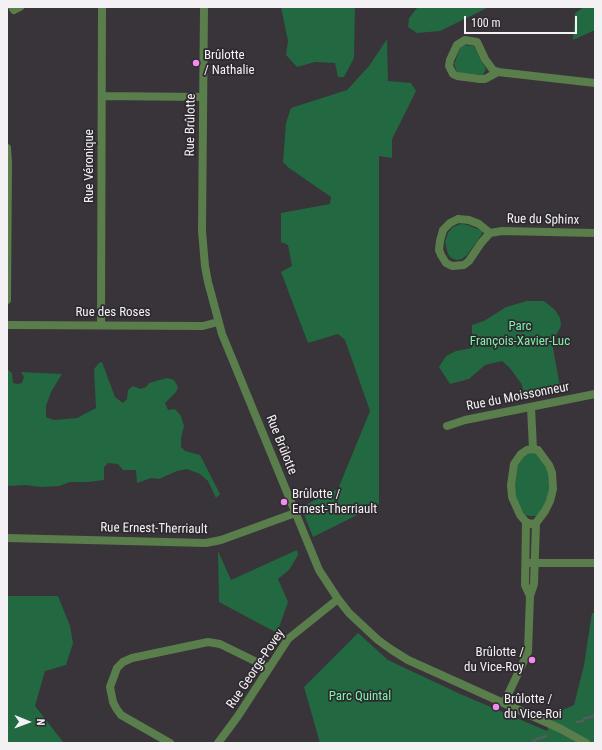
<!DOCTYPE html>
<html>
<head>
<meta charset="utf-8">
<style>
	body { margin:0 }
	#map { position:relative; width:602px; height:750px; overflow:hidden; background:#383439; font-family:"Roboto Condensed",sans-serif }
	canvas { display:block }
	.frame { position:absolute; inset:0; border:8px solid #f3f1f4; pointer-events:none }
	.north { position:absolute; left:8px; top:702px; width:40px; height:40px; -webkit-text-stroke:3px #2e2a2f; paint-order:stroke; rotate:91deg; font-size:11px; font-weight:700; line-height:16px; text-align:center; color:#f3f1f4 }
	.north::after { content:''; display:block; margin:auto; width:14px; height:18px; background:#f3f1f4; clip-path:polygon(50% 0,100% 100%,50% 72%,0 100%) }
	.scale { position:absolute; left:464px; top:16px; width:113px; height:18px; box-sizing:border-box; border:2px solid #f3f1f4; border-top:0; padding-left:5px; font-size:12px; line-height:14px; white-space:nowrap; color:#f3f1f4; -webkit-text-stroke:3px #2e2a2f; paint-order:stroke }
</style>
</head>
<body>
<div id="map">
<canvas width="602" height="750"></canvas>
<div class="frame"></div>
<div class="north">N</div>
<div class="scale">100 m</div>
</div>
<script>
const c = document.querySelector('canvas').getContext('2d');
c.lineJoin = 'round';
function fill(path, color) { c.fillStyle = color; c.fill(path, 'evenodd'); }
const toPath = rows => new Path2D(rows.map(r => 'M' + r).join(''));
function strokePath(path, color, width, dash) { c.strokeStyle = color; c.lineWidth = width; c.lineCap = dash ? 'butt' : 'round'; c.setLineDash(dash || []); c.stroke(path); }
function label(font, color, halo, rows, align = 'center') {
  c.font = font + ' "Roboto Condensed",sans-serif'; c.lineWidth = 3.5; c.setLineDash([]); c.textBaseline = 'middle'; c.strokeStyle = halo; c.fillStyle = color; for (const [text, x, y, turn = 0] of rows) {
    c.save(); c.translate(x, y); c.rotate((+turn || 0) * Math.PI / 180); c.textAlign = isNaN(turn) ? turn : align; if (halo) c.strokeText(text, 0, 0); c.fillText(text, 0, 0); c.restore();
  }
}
const green = toPath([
	[281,7,355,7,354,58,344,77,338,77,335,63,315,62,297,67,286,55,288,41],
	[418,7,489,7,440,31,417,33,408,27,409,18],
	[584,7,595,7,595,30,573,40,575,13],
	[387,39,388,81,411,83,416,91,392,139,392,158,379,156,379,504,313,537,301,507,338,489,370,411,345,340,338,334,308,343,281,272,292,266,288,245,281,242,281,213,330,204,331,197,289,168,283,162,286,123,291,108,347,90,369,66],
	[463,45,474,46,486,69,483,75,461,73,457,72,454,64,460,48],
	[461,224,468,225,482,231,482,234,467,255,462,259,457,260,451,258,448,254,445,242,448,233,453,227],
	[527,301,544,301,555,310,560,318,561,326,553,341,553,348,561,392,526,399,521,383,509,367,502,361,485,365,469,379,450,384,439,367,446,356,456,351,472,348,472,325,484,321,506,307],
	[102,362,115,397,123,403,127,399,128,390,133,386,140,389,146,387,149,383,167,378,174,380,178,387,176,392,165,403,168,410,175,409,181,416,184,426,181,438,181,447,185,451,200,455,220,494,216,498,208,481,200,474,187,469,177,471,159,479,151,478,137,483,136,470,123,470,118,464,108,463,104,467,104,480,88,482,70,482,59,486,41,487,26,485,7,486,7,369,12,373,13,383,18,384,22,383,24,377,21,372,62,374,51,392,46,406,46,417,54,420,77,418,96,408,94,369,99,363],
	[533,452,538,454,542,460,548,471,549,489,547,498,540,513,536,516,530,516,525,515,516,501,514,491,516,469,524,456],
	[297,550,298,555,289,570,278,579,288,602,277,633,219,602,218,551,231,580],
	[7,596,58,596,70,626,73,643,66,665,45,671,35,706,64,743,7,743],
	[592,613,595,613,595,743,320,743,304,687,358,633,388,660,458,693,547,731,556,713,574,705,584,665]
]);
const stream = toPath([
	[577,722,583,721,585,718,591,717,595,715],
	[531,743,537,739,546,736]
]);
const street = toPath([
	[12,7,14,10,20,7],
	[204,7,202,231,205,266,208,282,222,334,319,570,338,599,349,613,378,640,392,650,408,660,561,729,586,743],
	[498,72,485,79,480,79,457,76,453,74,449,66,450,60,457,45,465,40,477,42,485,59,493,70,498,72,595,83],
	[102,96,203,97],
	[7,148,8,163,7,300],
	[458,219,469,220,479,224,490,233,481,243,469,261,464,265,452,266,446,263,441,255,439,250,440,241,443,230,450,223,458,219],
	[490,233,502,231,595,233],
	[7,325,203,326,218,322],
	[101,325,102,7],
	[531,407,533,449],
	[447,426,465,420,595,394],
	[533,449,538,450,549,465,552,473,553,489,550,501,545,511,536,523,531,524,526,522,520,515,512,497,511,485,514,464,521,454,527,450,533,449],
	[526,522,525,585,530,596],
	[7,538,206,543,221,540,295,513],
	[530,563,595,563],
	[504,703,528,652,530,596,534,584,536,523],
	[170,743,121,715,116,708,113,702,110,687,117,668,123,662,132,658,208,642,220,644,269,668],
	[218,743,238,716,288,639,338,599]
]);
const markers = [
	[196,63,4,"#f489f0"],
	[284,502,4,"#f489f0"],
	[532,660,4,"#f489f0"],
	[496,707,4,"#f489f0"]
];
const poiNames = [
	["Brûlotte",204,56],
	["/ Nathalie",204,71],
	["Brûlotte /",292,495],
	["Ernest-Therriault",292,510],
	["Brûlotte /",524,653,"right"],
	["du Vice-Roy",524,668,"right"],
	["Brûlotte /",504,700],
	["du Vice-Roi",504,715]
];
const streetNames = [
	["Rue Brûlotte",191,125,-89],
	["Rue Véronique",90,166,-90],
	["Rue du Sphinx",543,220,1],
	["Rue des Roses",113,313],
	["Rue du Moissonneur",518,397,-11],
	["Rue Brûlotte",281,445,68],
	["Rue Ernest-Therriault",154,529,1],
	["Rue George-Povey",256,669,-56]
];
const parkNames = [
	["Parc",520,327],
	["François-Xavier-Luc",520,342],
	["Parc Quintal",360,697]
];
fill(green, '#226840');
strokePath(stream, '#515d5e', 2.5);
strokePath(street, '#5a7d4c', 8);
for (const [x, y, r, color] of markers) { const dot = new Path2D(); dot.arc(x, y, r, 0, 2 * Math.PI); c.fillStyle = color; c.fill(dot); strokePath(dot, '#2e2a2f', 1.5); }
label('13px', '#f3f1f4', '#2e2a2f', poiNames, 'left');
label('13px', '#f3f1f4', '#2e2a2f', streetNames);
label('13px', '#79f5a9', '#2e2a2f', parkNames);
</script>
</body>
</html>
